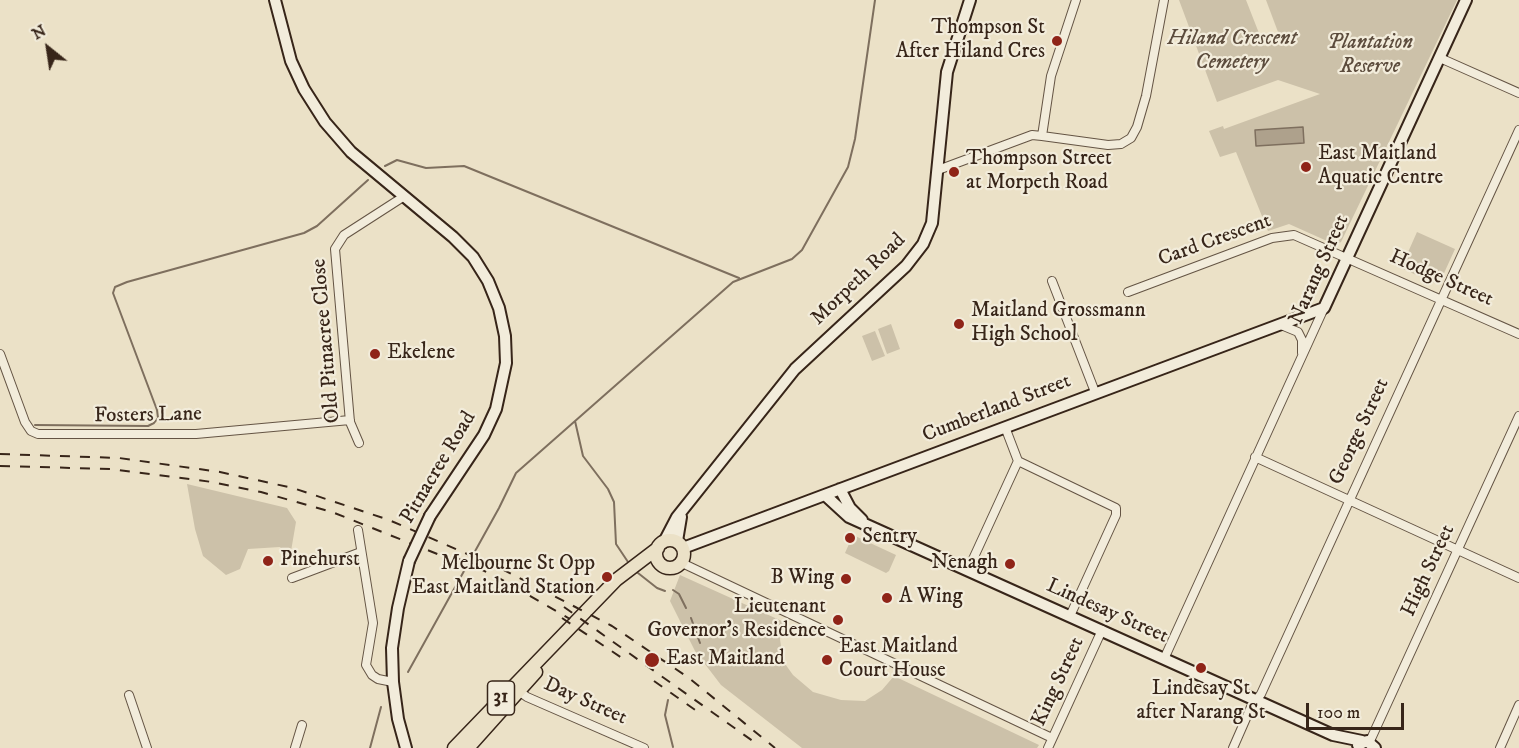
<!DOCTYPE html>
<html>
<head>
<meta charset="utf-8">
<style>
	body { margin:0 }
	#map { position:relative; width:1519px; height:748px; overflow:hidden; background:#ebe1c7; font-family:"IM FELL DW Pica",serif }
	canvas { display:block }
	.north { position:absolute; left:18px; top:18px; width:60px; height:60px; -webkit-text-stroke:4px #f2ecdb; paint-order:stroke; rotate:330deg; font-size:16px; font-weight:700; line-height:24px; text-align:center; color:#372519 }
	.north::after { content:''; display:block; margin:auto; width:21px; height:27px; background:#372519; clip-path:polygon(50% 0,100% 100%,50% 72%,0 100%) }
	.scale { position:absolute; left:1306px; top:703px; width:98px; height:27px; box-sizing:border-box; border:3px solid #372519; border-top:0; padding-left:8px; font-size:18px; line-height:21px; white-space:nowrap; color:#372519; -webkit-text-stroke:4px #f2ecdb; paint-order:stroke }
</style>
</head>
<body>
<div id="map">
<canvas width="1519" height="748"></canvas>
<div class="north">N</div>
<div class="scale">100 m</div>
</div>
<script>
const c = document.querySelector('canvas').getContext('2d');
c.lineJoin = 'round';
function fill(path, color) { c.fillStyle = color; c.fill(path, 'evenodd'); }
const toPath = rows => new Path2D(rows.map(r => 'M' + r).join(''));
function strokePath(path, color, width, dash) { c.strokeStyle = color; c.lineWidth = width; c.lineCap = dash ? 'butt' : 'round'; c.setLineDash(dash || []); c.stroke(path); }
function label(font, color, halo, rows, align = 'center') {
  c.font = font + ' "IM FELL DW Pica",serif'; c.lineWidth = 4.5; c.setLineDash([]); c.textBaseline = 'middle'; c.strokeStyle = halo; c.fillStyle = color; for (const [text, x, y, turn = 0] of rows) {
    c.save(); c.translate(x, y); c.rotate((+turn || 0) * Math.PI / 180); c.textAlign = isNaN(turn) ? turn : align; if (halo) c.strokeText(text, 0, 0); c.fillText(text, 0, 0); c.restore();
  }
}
const green = toPath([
	[1179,0,1246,0,1264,46,1281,40,1266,0,1457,0,1341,242,1336,245,1289,224,1268,231,1236,152,1220,157,1209,131,1223,126,1224,129,1320,94,1278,80,1217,102],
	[1417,232,1455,249,1440,282,1436,284,1401,268],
	[891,324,900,349,887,354,878,329],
	[875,331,885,356,872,361,862,336],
	[187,484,287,508,296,522,290,557,280,547,248,549,240,569,226,575,203,556,195,529],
	[853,535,896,555,889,571,886,573,845,553],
	[680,575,784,622,780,639,783,661,793,675,813,692,841,700,865,701,882,690,894,676,1039,745,1037,748,802,748,721,685,695,651,670,601]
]);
const water = toPath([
	[1303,127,1304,143,1256,146,1255,130,1303,127]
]);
const stream = toPath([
	[385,166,397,160,426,168,464,166,739,278],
	[575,421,583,456,608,489,614,502,616,544,628,562],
	[35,425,148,426,154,423,158,418,157,410,113,293,115,287,127,282,304,233,317,226,368,180],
	[638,573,657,588,665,591],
	[673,590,679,594,686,608],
	[691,618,700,643],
	[408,672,499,508,516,473,733,282,792,259,802,250,848,167,855,139,875,0],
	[668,700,665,715,673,747],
	[370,748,381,707]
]);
const street = toPath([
	[1440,58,1519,93],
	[1042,136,1108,145,1121,144,1131,138,1137,127,1146,96,1164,0],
	[938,170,1032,135,1042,136,1051,76,1076,0],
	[1052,281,1095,392],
	[1128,292,1272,238,1294,235,1519,334],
	[1281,325,1298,332,1302,340,1302,353],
	[0,354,25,422,31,431,38,434,196,434,350,420],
	[1005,427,1018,461,1116,508,1116,515,1070,616],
	[359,443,350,422,335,249,344,235,403,197],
	[1255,457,1519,578],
	[358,530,373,623,366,665,372,675,378,679,393,682],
	[682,563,1052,738],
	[968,570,1018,461],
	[292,578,361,552],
	[1164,659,1324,308],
	[516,689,527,697,644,748],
	[129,695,147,748],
	[1370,741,1519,416],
	[295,748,302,725],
	[1048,748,1102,630],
	[1233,748,1251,707,1261,694,1519,130],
	[1500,748,1519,705]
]);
const secondary = toPath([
	[275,0,291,61,304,89,325,122,351,152,453,237,473,257,488,281,499,308,505,336,506,363,496,409,484,435,430,516],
	[840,489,850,508,862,520],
	[825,495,849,517,1333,735,1362,741],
	[677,541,681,517],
	[664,542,677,517,795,369,906,266,923,244,932,223,947,72,970,0],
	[683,548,1324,308,1466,0],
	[1358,745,1367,741,1375,748],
	[406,748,398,719,393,682,392,648,398,608,409,561]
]);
const primary = toPath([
	'656 554a14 14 0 1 1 28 0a14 14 0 1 1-28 0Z',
	[454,748,616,580,658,548],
	[468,748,536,672]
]);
const rail = toPath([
	[0,454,119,458,220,472,293,488,389,520,504,570,612,626,689,678,775,748],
	[0,466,111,469,212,482,261,492,332,512,465,565],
	[459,559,497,577,570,619],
	[564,607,757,744],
	[562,618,622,658],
	[654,681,698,712]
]);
const secondaryBridge = toPath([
	[409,561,430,516]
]);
const markers = [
	[1057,41,6,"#8f2418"],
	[1306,167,6,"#8f2418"],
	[954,172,6,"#8f2418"],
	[959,324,6,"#8f2418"],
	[375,354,6,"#8f2418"],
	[850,538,6,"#8f2418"],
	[268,561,6,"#8f2418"],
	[1010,564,6,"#8f2418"],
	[607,577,6,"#8f2418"],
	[846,579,6,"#8f2418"],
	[887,598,6,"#8f2418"],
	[838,620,6,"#8f2418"],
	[652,660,8,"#8f2418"],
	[827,660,6,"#8f2418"],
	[1201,668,6,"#8f2418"]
];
const shields = [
	[501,698,27]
];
const shieldNames = [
	["31",501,698]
];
const poiNames = [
	["Thompson St",1045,29,"right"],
	["After Hiland Cres",1045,53,"right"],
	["East Maitland",1318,155],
	["Aquatic Centre",1318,179],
	["Thompson Street",966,160],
	["at Morpeth Road",966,184],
	["Maitland Grossmann",971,312],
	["High School",971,336],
	["Ekelene",387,354],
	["Sentry",862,538],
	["Pinehurst",280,561],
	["Nenagh",998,564,"right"],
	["Melbourne St Opp",595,565,"right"],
	["East Maitland Station",595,589,"right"],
	["B Wing",834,579,"right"],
	["A Wing",899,598],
	["Lieutenant",826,608,"right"],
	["Governor's Residence",826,632,"right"],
	["East Maitland",839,648],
	["Court House",839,672],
	["East Maitland",666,660],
	["Lindesay St",1201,690,"center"],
	["after Narang St",1201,714,"center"]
];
const parkNames = [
	["Hiland Crescent",1232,40],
	["Cemetery",1232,64],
	["Plantation",1370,44],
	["Reserve",1370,68]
];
const streetNames = [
	["Card Crescent",1215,241,-20],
	["Narang Street",1320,270,-66],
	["Hodge Street",1441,279,24],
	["Morpeth Road",859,280,-44],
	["Old Pitnacree Close",327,341,-95],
	["Cumberland Street",997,409,-21],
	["Fosters Lane",148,416,-1],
	["George Street",1360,432,-65],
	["Pitnacree Road",439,468,-59],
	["High Street",1429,571,-65],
	["Lindesay Street",1107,612,24],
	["King Street",1059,682,-65],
	["Day Street",585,702,24]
];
fill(green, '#ccc1a9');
fill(water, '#aea18c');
strokePath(water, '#7e6f5e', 1.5);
strokePath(stream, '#7e6f5e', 2);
strokePath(street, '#645444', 10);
strokePath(secondary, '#372519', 14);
strokePath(primary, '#372519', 15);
strokePath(street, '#f2ecdb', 8);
strokePath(secondary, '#f2ecdb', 10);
strokePath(primary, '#ebe1c7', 12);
strokePath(rail, '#372519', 2, [10, 10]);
strokePath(secondaryBridge, '#372519', 14, []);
strokePath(secondaryBridge, '#f2ecdb', 10);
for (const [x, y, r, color] of markers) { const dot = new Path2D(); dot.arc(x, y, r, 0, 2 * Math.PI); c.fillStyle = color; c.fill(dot); strokePath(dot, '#f2ecdb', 2); }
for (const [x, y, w] of shields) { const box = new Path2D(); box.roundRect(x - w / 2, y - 17, w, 34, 4.5); c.fillStyle = '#f2ecdb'; c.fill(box); strokePath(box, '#372519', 1.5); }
label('bold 20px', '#372519', null, shieldNames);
label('21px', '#372519', '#f2ecdb', poiNames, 'left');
label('italic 21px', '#5c4c3d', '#f2ecdb', parkNames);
label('21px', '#372519', '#f2ecdb', streetNames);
</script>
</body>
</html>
